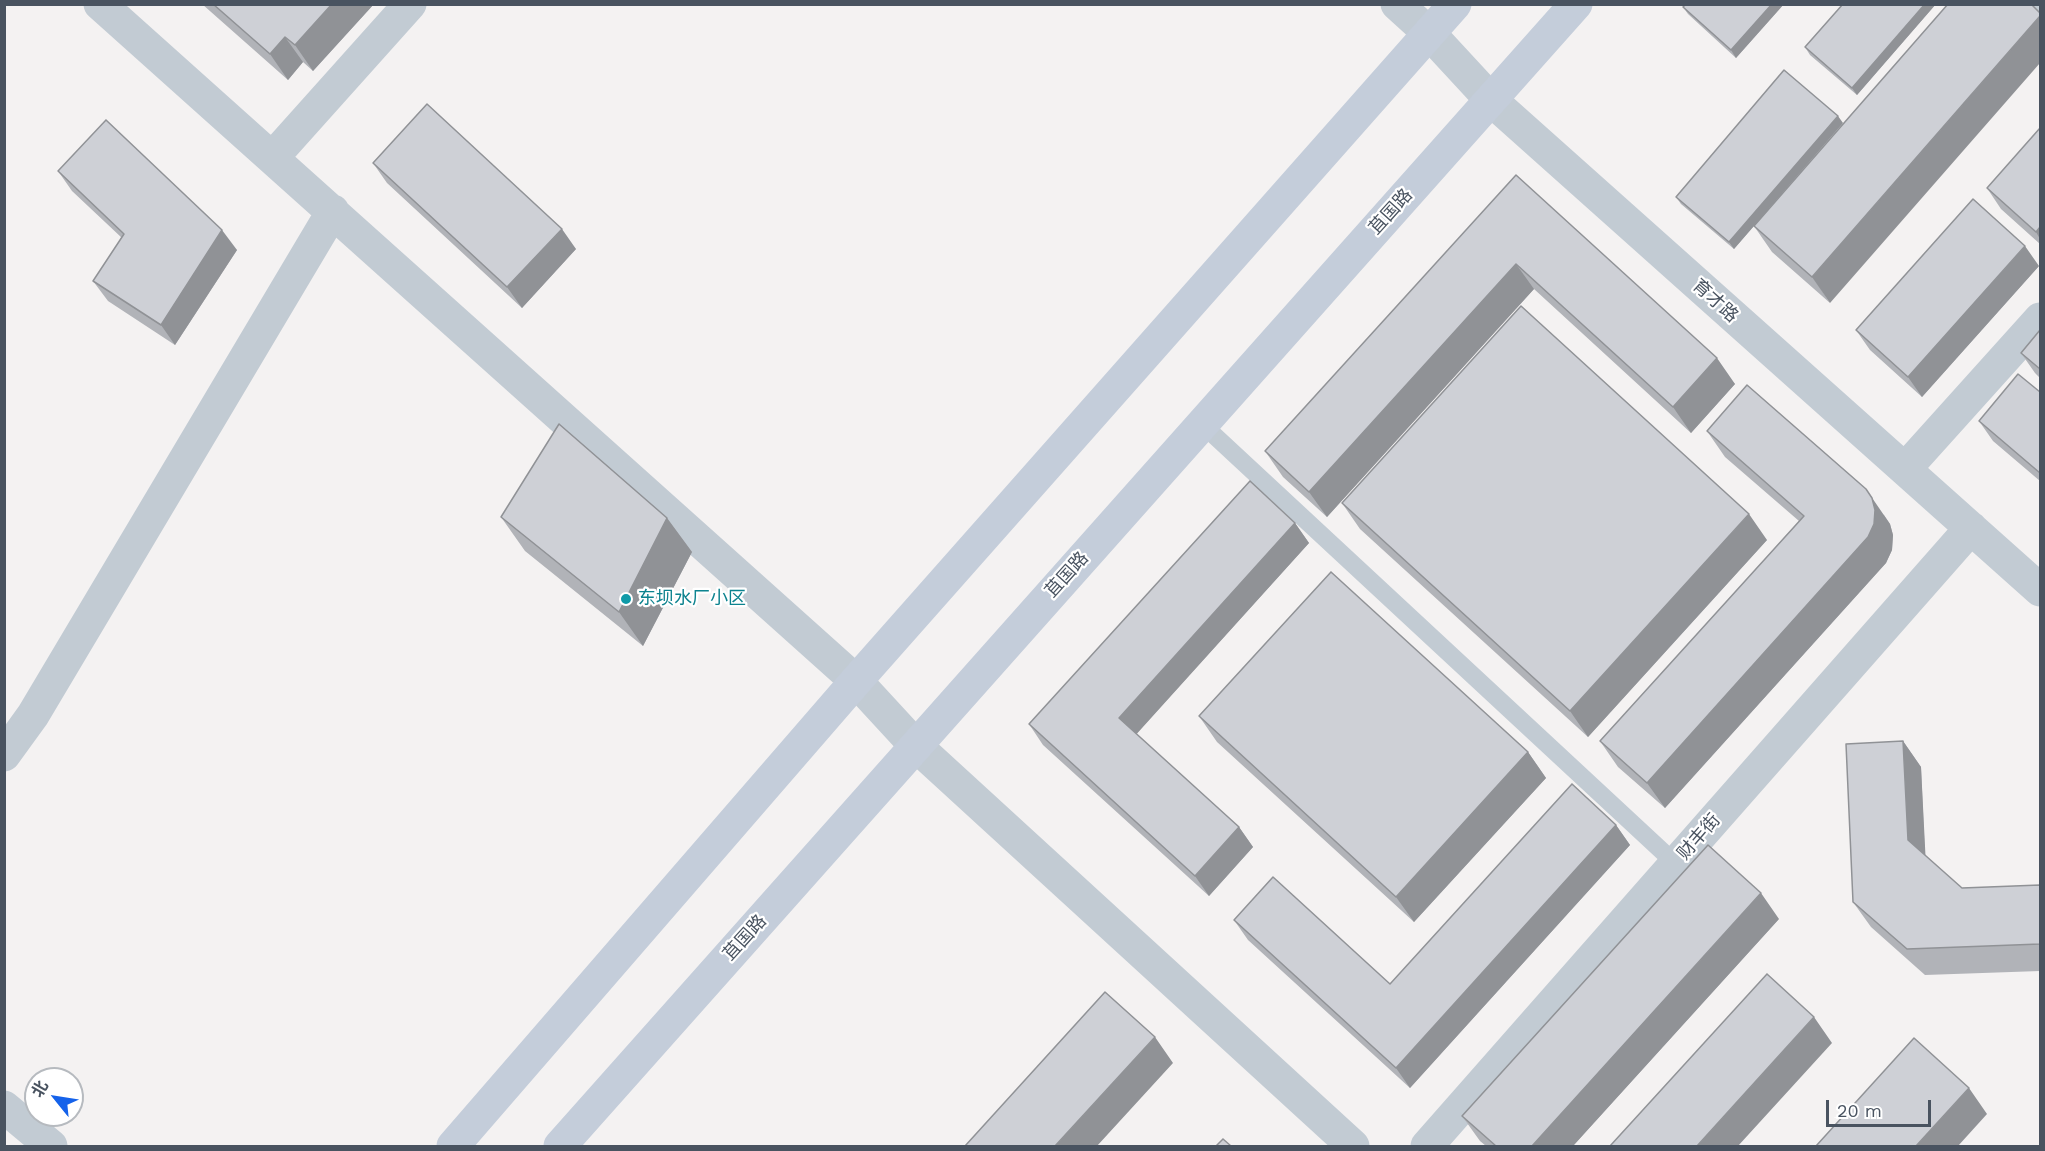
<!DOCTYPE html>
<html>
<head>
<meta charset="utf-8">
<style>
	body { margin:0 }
	#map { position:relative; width:2045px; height:1151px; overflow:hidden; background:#f4f2f2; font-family:"Work Sans","Noto Sans SC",sans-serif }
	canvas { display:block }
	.frame { position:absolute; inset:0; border:6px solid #495360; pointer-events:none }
	.north { position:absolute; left:24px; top:1067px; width:60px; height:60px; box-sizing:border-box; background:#fff; border:2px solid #b6babf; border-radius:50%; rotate:300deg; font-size:16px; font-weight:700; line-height:24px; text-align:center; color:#495360 }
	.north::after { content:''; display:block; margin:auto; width:21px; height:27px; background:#1562ea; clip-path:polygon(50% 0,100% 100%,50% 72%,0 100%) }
	.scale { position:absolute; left:1826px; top:1100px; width:105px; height:27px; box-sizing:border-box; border:3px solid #495360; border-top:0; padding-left:8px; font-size:18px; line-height:21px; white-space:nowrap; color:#495360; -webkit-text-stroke:4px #fff; paint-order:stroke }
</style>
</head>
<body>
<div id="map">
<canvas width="2045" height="1151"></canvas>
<div class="frame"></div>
<div class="north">北</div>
<div class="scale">20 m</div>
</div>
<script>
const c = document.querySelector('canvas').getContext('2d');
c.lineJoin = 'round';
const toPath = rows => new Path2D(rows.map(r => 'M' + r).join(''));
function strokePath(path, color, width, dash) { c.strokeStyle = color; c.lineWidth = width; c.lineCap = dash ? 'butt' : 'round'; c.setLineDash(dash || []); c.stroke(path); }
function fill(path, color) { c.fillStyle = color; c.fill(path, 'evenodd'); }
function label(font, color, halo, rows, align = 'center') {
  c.font = font + ' "Work Sans","Noto Sans SC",sans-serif'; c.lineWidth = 4.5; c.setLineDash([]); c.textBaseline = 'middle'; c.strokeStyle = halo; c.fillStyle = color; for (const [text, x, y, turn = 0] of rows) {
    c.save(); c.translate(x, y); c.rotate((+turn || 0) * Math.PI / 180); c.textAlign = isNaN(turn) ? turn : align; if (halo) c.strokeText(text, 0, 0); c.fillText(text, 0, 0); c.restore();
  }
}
const service = toPath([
	[2032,4,2040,12],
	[1202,424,1676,864]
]);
const minor = toPath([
	[100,4,856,681,915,745,1353,1146],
	[1397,4,1430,34,1491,100,2040,590],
	[273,157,410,4],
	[1905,469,2040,319],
	[4,755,33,715,333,211],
	[4,1107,51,1146],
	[1427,1146,1971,528]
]);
const secondary = toPath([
	[453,1146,856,681,1455,4],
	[560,1146,1576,4]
]);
const wall = toPath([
	[202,4,374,4,313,71,303,62,288,80],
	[1686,4,1784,4,1736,58,1688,14,1683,7],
	[1843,4,1936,4,1857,95,1810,55,1805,47],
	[1843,123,1769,208,1830,303,1772,252,1754,226,1734,249,1681,204,1676,197],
	[2040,128,2040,244,2001,209,1987,188],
	[373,163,576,249,522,308,387,183],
	[58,171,237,250,175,345,108,301,93,281,122,238,72,191],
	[1516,175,1735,384,1691,433,1534,289,1327,517,1283,477,1265,451],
	[2039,266,1922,397,1870,350,1856,330],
	[2040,330,2040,378,2035,373,2021,353],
	[2040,392,2040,481,1993,441,1979,421],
	[1707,431,1884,515,1890,524,1893,535,1892,550,1886,563,1665,808,1618,767,1600,741,1799,521,1725,457],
	[1342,503,1767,540,1588,737,1360,529],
	[501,517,667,518,692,552,643,646,525,551],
	[1295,523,1309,543,1136,734,1239,827,1253,847,1209,896,1043,745,1029,724],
	[1199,716,1528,752,1546,778,1414,922,1217,742],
	[1903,741,1921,767,1925,856,1962,888,2040,885,2040,971,1925,975,1871,927,1853,902],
	[1616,825,1630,845,1410,1088,1248,940,1234,920,1390,984],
	[1779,919,1573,1146,1486,1146,1480,1141,1462,1116]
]);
const shadedWall = toPath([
	[332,4,374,4,313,71,295,45],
	[1772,4,1784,4,1736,58,1731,50],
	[1925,4,1936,4,1857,95,1852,88],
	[2040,16,2040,63,1830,303,1812,277],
	[285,37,303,62,288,80,270,54],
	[1838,116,1843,123,1734,249,1729,242],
	[2040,227,2040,239,2036,232],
	[562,229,576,249,522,308,507,287],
	[222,230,237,250,175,345,161,325],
	[2025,246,2039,266,1922,397,1908,377],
	[1516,264,1534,289,1327,517,1309,492],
	[1717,358,1735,384,1691,433,1673,407],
	[1866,489,1890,524,1893,535,1892,550,1886,563,1665,808,1647,783],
	[1749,514,1767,540,1588,737,1570,711],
	[667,518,692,552,643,646,619,612],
	[1295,523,1309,543,1133,738,1119,718],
	[1903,741,1921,767,1926,866,1908,840],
	[1528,752,1546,778,1414,922,1396,897],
	[1616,825,1630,845,1410,1088,1396,1068],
	[1239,827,1253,847,1209,896,1195,876],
	[1761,893,1779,919,1573,1146,1532,1146],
	[1814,1017,1832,1043,1738,1146,1697,1146],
	[1155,1037,1173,1063,1097,1146,1055,1146],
	[1969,1088,1987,1114,1958,1146,1916,1146]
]);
const building = toPath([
	[213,4,332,4,295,45,285,37,270,54,213,4],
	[1686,4,1772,4,1731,50,1683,7,1686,4],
	[1843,4,1925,4,1852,88,1805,47,1843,4],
	[1948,4,2031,4,2040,13,2040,16,1812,277,1754,226,1948,4],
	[1784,70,1838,116,1729,242,1676,197,1784,70],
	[427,104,562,229,507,287,373,163,427,104],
	[106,120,222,230,161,325,93,281,124,234,58,171,106,120],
	[2040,128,2040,227,2036,232,1987,188,2040,128],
	[1516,175,1717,358,1673,407,1516,264,1309,492,1265,451,1516,175],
	[1973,199,2025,246,1908,377,1856,330,1973,199],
	[1521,306,1749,514,1570,711,1342,503,1521,306],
	[2040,330,2040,369,2021,353,2040,330],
	[2018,374,2040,392,2040,473,1979,421,2018,374],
	[1747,385,1866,489,1872,498,1875,510,1874,524,1868,537,1647,783,1600,741,1804,516,1707,431,1747,385],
	[559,424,667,518,619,612,501,517,559,424],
	[1250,481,1295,523,1119,718,1239,827,1195,876,1029,724,1250,481],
	[1331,572,1528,752,1396,897,1199,716,1331,572],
	[1903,741,1908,840,1962,888,2040,885,2040,944,1907,949,1853,902,1846,744,1903,741],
	[1572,784,1616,825,1396,1068,1234,920,1273,877,1390,984,1572,784],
	[1708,845,1761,893,1532,1146,1496,1146,1462,1116,1708,845],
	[1767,974,1814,1017,1697,1146,1610,1146,1767,974],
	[1105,992,1155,1037,1055,1146,965,1146,1105,992],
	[1914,1038,1969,1088,1916,1146,1816,1146,1914,1038],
	[1223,1139,1231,1146,1216,1146,1223,1139]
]);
const markers = [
	[626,599,6,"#0f9aa8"]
];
const streetNames = [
	["苴国路",1391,212,-48],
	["育才路",1715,301,42],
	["苴国路",1067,575,-48],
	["财丰街",1699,837,-49],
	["苴国路",745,938,-48]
];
const cultureNames = [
	["东坝水厂小区",638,599]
];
strokePath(service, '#c2cbd3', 18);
strokePath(minor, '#c2cbd3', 33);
strokePath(secondary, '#c4cdda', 33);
fill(wall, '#b1b3b8');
fill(shadedWall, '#909296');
fill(building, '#ced0d6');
strokePath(building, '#909296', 1.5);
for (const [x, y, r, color] of markers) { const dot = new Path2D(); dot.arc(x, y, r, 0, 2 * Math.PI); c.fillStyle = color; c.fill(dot); strokePath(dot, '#fff', 2); }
label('18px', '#495360', '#fff', streetNames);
label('18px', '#0d838f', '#fff', cultureNames, 'left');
</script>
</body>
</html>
